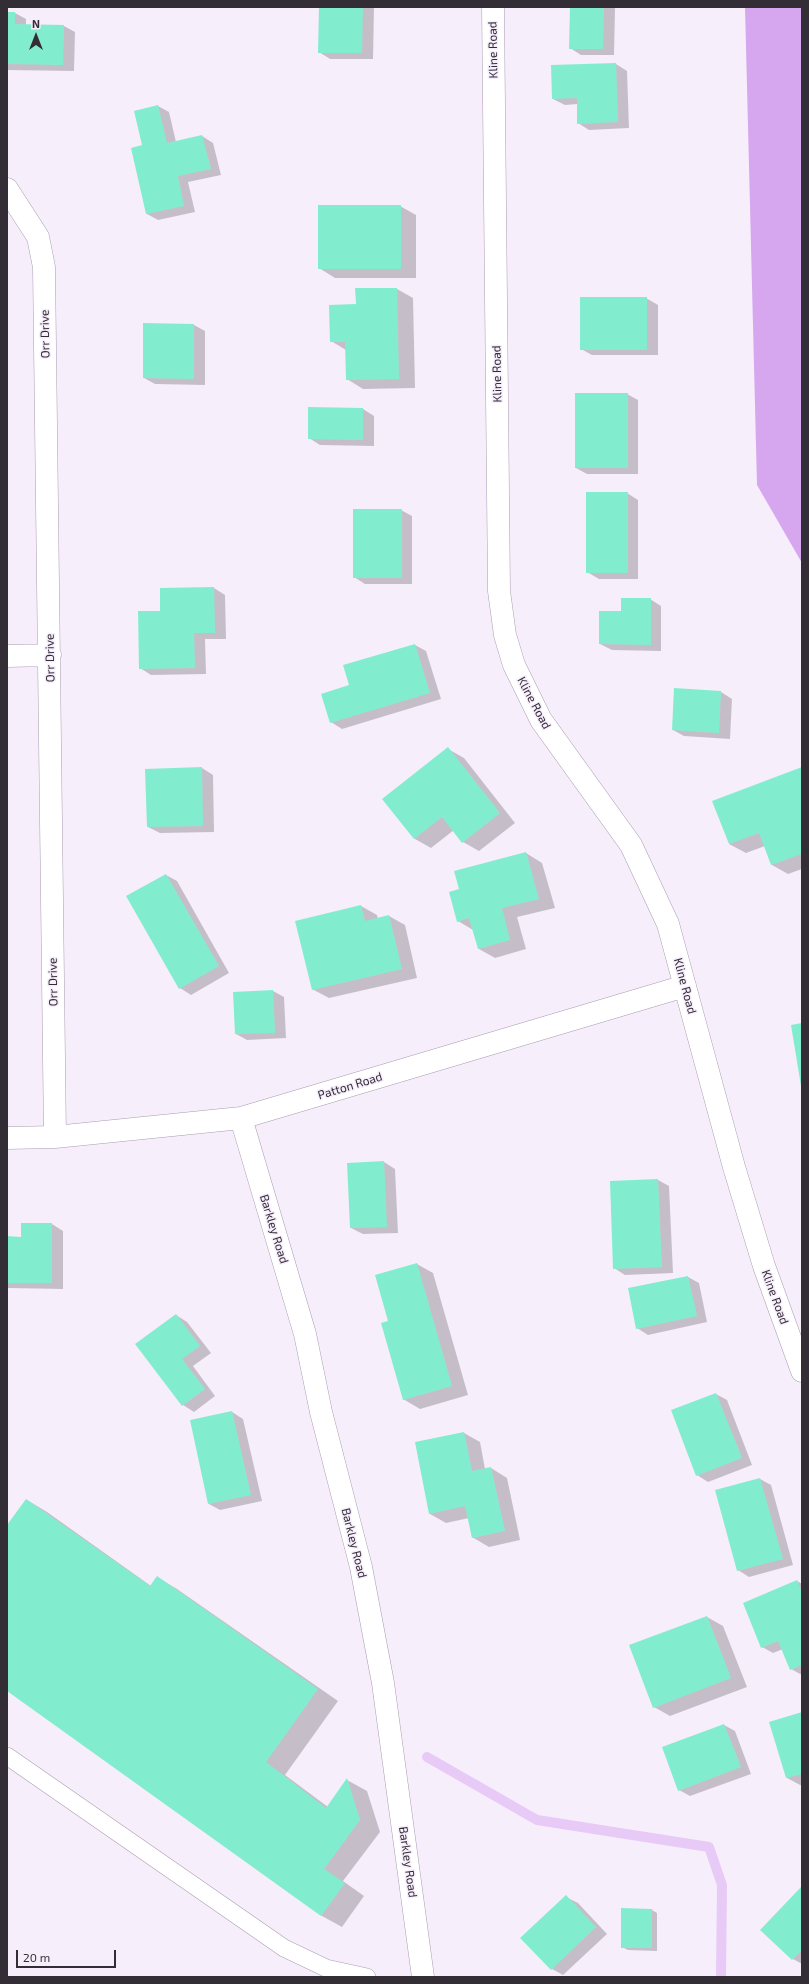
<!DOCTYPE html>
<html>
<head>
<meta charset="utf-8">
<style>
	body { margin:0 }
	#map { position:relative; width:809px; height:1984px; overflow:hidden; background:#f7eefc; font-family:"Exo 2",sans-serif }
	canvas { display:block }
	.frame { position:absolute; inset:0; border:8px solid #332d36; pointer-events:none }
	.north { position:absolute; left:16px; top:16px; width:40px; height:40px; -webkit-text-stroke:3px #f7eefc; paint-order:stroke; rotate:0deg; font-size:11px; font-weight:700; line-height:16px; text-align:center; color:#332d36 }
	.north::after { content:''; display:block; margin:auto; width:14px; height:18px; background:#332d36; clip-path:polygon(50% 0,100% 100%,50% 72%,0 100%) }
	.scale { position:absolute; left:16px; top:1950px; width:100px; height:18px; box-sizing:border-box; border:2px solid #332d36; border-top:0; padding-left:5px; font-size:12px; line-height:14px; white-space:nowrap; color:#332d36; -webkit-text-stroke:3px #f7eefc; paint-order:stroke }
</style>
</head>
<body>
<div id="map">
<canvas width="809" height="1984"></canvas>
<div class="frame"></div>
<div class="north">N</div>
<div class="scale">20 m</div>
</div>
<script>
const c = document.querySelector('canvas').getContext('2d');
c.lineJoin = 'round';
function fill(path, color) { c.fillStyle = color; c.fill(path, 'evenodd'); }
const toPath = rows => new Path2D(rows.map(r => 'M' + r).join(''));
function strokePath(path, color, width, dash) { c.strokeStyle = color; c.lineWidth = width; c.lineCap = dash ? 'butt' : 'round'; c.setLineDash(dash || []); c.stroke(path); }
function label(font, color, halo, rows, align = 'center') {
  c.font = font + ' "Exo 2",sans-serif'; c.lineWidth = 3; c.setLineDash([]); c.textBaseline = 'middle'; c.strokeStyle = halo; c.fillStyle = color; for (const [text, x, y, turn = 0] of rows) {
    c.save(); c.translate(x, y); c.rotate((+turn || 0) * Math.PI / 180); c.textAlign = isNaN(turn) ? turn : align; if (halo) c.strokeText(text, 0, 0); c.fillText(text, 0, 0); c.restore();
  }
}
const forest = toPath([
	[745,7,802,7,802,563,757,485]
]);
const shadow = toPath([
	[320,7,374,7,373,59,330,59,319,52],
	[571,7,615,8,614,55,581,55,570,48],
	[7,13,15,13,26,19,26,25,64,26,75,32,74,71,7,70],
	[616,64,627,71,629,128,589,130,578,123,578,104,565,105,553,99],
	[158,106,169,112,176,142,202,136,213,143,221,175,188,182,195,212,158,220,147,214,143,146,135,111],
	[400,206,416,215,416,278,335,278,319,268],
	[397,289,413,298,415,388,363,389,347,379,346,350,331,341,357,305],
	[646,298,658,305,658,355,592,355,581,349],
	[144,324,194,325,205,331,205,385,155,384,144,378],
	[627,394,638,400,638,474,587,474,576,468],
	[309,408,363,409,374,416,374,446,320,445,309,438],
	[627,493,638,500,638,579,599,579,587,572],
	[401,510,412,516,412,584,365,584,354,577],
	[214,588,225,595,226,639,205,639,206,674,151,675,140,668,161,612],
	[650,599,661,606,661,651,612,650,600,644,622,612],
	[415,645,426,651,441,699,342,729,331,722,351,686],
	[675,689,721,692,732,699,730,739,684,736,673,730],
	[448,749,464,758,515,823,479,851,463,842,454,830,431,848,415,839,384,799],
	[202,768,213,775,214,832,160,833,148,827],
	[802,768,802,869,788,874,772,865,765,846,746,853,729,844],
	[526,853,542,863,555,908,517,917,526,949,495,958,479,949,473,930,458,921,460,889],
	[166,875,177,881,229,973,191,995,180,988],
	[361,906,377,915,378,919,389,916,405,925,417,978,329,998,312,989],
	[273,991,284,997,286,1038,247,1040,236,1034],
	[384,1162,395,1169,398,1233,363,1234,351,1228],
	[658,1180,669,1186,673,1273,625,1275,614,1268],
	[52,1224,63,1231,63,1289,7,1288,7,1237,22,1238],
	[417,1264,433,1273,468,1395,420,1409,403,1399,389,1322,376,1275],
	[688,1277,699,1283,707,1322,648,1335,637,1328],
	[176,1315,187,1322,211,1353,193,1366,215,1396,194,1412,183,1405],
	[716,1394,727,1400,752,1465,708,1482,697,1475],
	[232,1412,243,1419,262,1501,220,1510,209,1504],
	[464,1433,480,1442,485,1469,491,1468,507,1478,520,1540,489,1547,472,1537,469,1518,446,1523,430,1514],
	[760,1479,771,1485,793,1565,749,1577,738,1570],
	[27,1500,47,1512,151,1586,157,1577,177,1589,338,1701,285,1775,328,1807,347,1780,367,1791,380,1832,343,1881,364,1896,342,1927,322,1916,7,1690,7,1526],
	[797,1581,802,1584,802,1675,791,1669,783,1649,773,1653,762,1647],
	[707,1617,723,1626,747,1687,670,1716,654,1707],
	[802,1713,802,1786,787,1778],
	[724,1725,735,1731,751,1774,690,1796,679,1790],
	[802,1888,802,1964,793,1959,762,1930],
	[566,1897,578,1903,607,1934,563,1975,552,1969],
	[652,1910,657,1913,657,1951,628,1950,622,1947]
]);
const stream = toPath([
	[427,1757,537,1820,709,1847,722,1885,721,1977]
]);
const building = toPath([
	[319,7,363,7,362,53,318,53],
	[570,7,604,7,603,49,569,49],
	[7,12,15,12,15,24,64,25,63,65,7,64],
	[616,63,618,122,577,124,577,98,552,99,551,65],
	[158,105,167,143,202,135,211,169,178,176,184,206,146,214,131,148,142,145,134,111],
	[318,205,401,205,401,269,318,269],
	[355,288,397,288,399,379,346,380,345,342,330,342,329,305,356,304],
	[580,297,647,297,647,350,580,350],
	[143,323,194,324,194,379,143,378],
	[575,393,628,393,628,468,575,468],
	[308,407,363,408,363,440,308,439],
	[586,492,628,492,628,573,586,573],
	[353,509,402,509,402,578,353,578],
	[214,587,215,633,194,633,195,668,139,669,138,611,160,611,160,588],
	[621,598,651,598,651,645,599,644,599,611,621,611],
	[415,644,430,693,330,723,321,694,349,685,343,665],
	[674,688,721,691,719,733,672,730],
	[448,747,500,813,462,843,442,817,414,839,382,799],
	[202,767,203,826,147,827,145,769],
	[802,767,802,854,771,865,759,833,729,844,712,801],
	[526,852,539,899,502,908,510,940,478,949,469,918,457,922,449,892,459,889,454,871],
	[166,874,219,966,179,989,126,896],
	[361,905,365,921,389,915,402,969,312,990,295,921],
	[273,990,275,1033,235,1034,233,992],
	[802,1023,802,1086,801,1086,791,1025],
	[384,1161,387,1227,350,1228,347,1163],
	[658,1179,662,1267,613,1269,610,1181],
	[21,1223,52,1223,52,1283,7,1283,7,1236,21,1237],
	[417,1263,452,1386,403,1400,381,1323,388,1321,375,1275],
	[688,1276,697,1316,636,1329,628,1288],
	[176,1314,200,1346,182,1359,205,1389,182,1406,135,1344],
	[716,1393,742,1458,696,1476,671,1410],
	[232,1411,251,1495,208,1504,190,1420],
	[464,1432,472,1471,491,1467,505,1531,472,1538,465,1506,429,1514,415,1442],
	[760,1478,783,1559,737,1571,715,1490],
	[26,1499,150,1586,157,1576,318,1689,266,1762,326,1808,347,1778,360,1820,324,1869,345,1883,321,1916,7,1691,7,1525],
	[797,1580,802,1592,802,1665,790,1670,778,1641,761,1648,743,1603],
	[707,1616,731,1678,653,1708,629,1645],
	[802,1712,802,1774,786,1778,769,1722],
	[724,1724,741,1767,678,1791,662,1747],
	[802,1886,802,1950,792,1960,760,1930],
	[566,1895,596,1927,551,1970,520,1938],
	[621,1908,652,1909,652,1948,621,1948]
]);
const service = toPath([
	[7,1756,284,1948,326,1968,367,1977]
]);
const minor = toPath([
	[493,7,499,591,505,635,514,665,541,720,631,845,668,924,734,1167,764,1266,802,1371],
	[7,189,38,237,44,267,55,1137],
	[7,656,50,655],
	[241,1118,305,1334,321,1412,361,1567,383,1683,423,1977],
	[7,1138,55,1137,241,1118,685,986]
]);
const streetNames = [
	["Kline Road",493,50,-91],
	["Orr Drive",45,334,-91],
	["Kline Road",497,374,-91],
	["Orr Drive",50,658,-91],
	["Kline Road",534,703,62],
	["Orr Drive",53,982,-91],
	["Kline Road",685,986,75],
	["Patton Road",350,1086,-17],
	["Barkley Road",274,1229,73],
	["Kline Road",775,1297,70],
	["Barkley Road",354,1543,76],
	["Barkley Road",408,1862,82]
];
fill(forest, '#d6a7ee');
fill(shadow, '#0003');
strokePath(stream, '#e7caf6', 10);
fill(building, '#82edce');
strokePath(service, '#aa9cb1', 18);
strokePath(minor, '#aa9cb1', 23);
strokePath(service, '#fff', 17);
strokePath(minor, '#fff', 22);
label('12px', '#332d36', '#f7eefc', streetNames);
</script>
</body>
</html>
